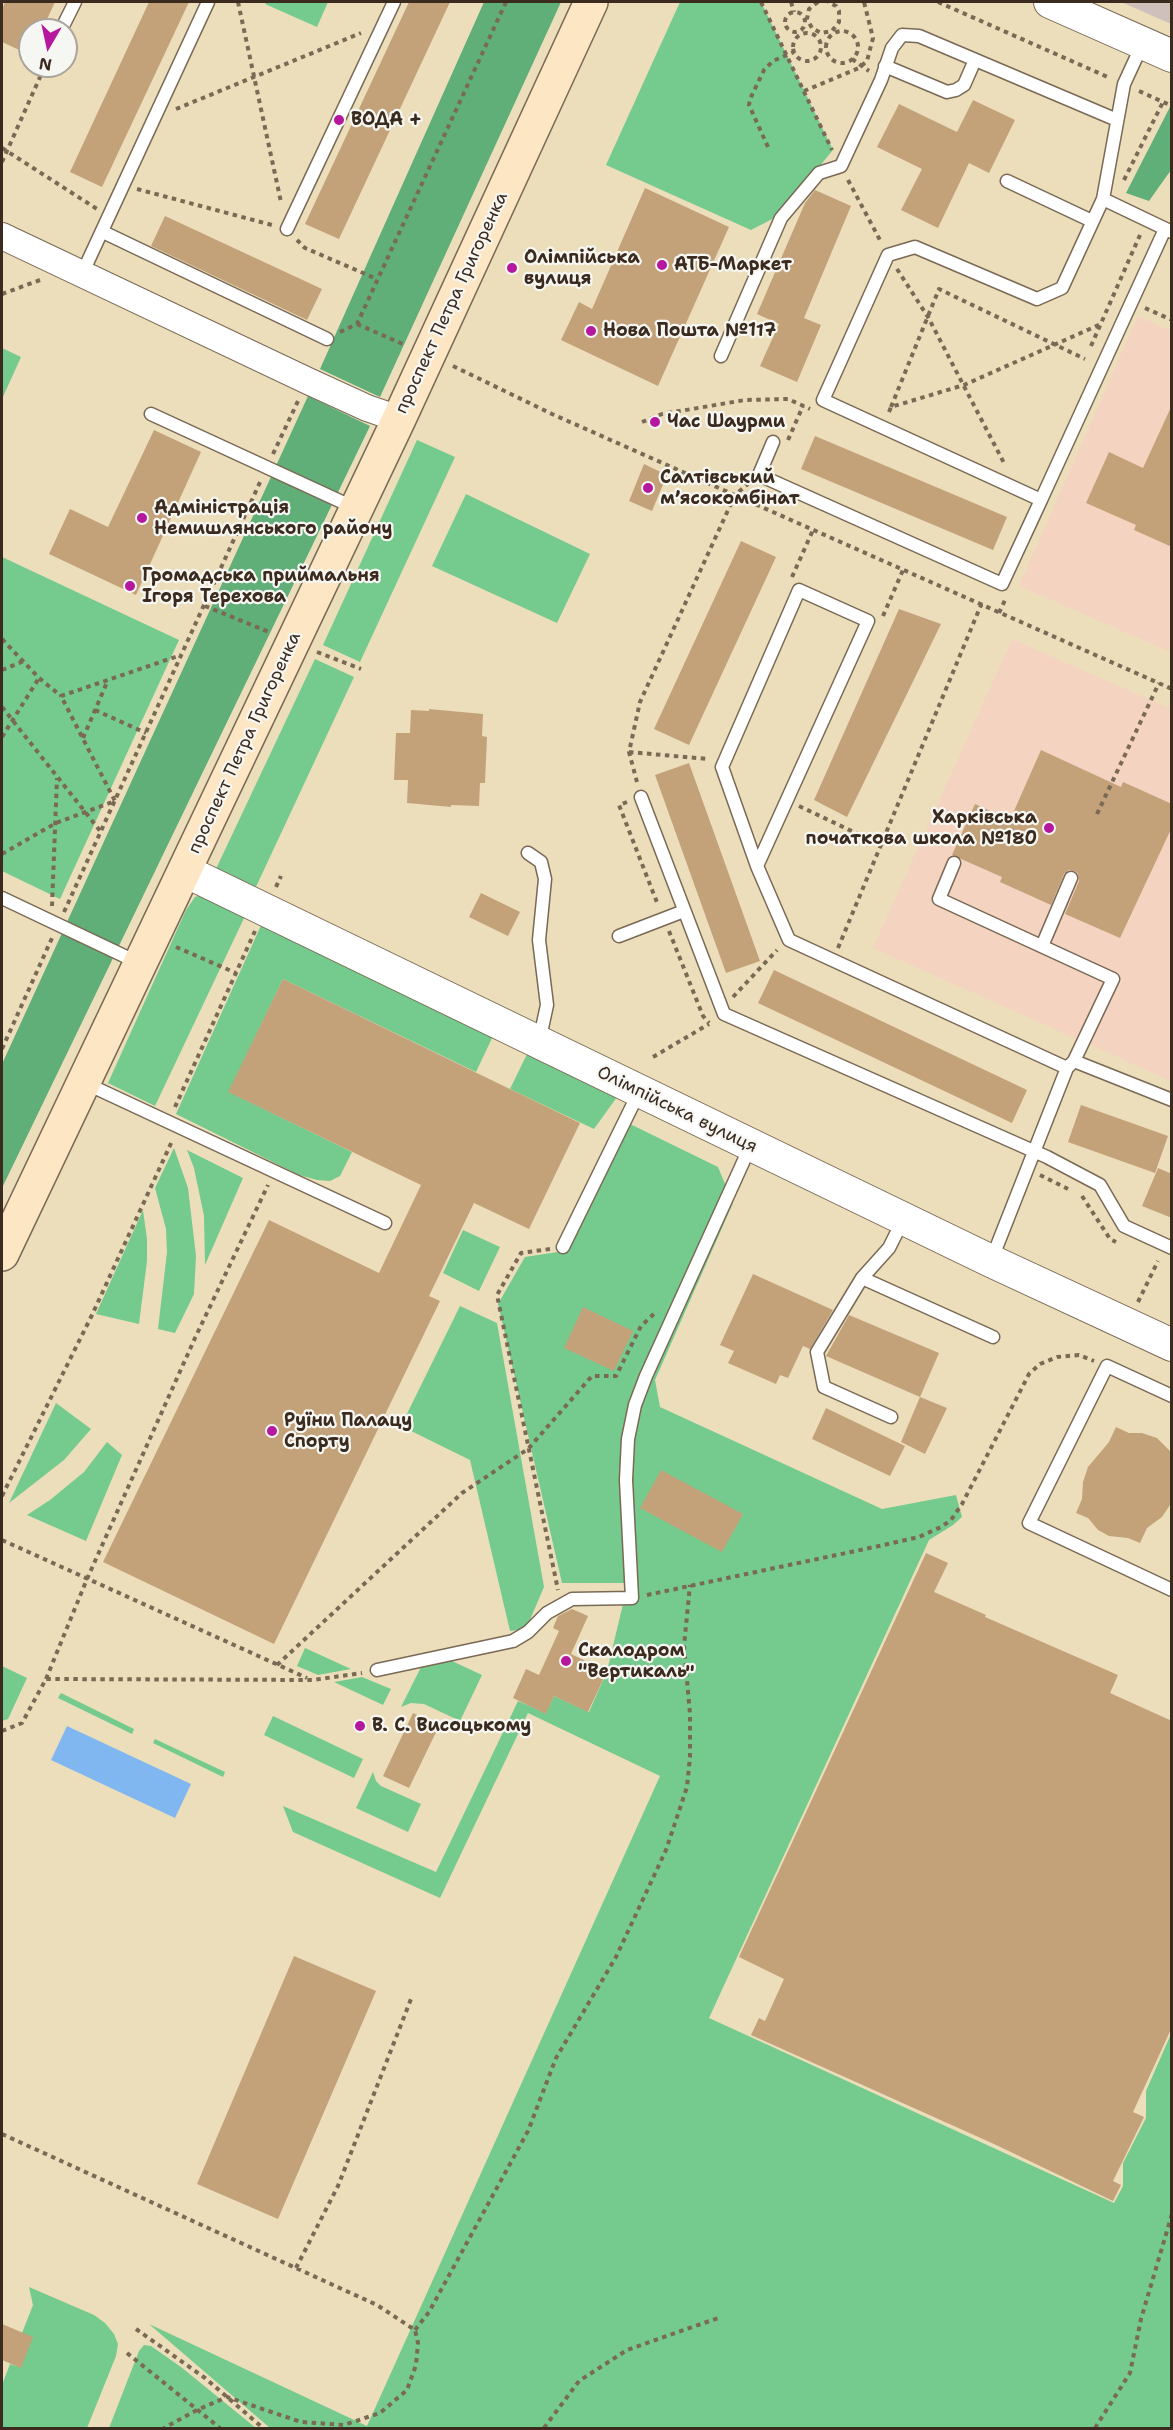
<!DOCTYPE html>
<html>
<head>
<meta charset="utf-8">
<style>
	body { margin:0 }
	#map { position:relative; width:1173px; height:2430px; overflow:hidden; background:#ecdebb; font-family:"Shantell Sans",sans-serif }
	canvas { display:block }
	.frame { position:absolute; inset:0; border:3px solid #3b2a1e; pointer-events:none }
	.north { position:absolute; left:18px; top:18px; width:60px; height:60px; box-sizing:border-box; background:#f6f6f2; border:2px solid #aba49d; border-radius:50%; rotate:189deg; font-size:16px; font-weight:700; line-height:24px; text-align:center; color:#3b2a1e }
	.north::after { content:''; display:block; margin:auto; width:21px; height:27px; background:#b5179e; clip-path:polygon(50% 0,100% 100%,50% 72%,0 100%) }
</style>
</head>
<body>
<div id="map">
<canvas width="1173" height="2430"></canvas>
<div class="frame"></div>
<div class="north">N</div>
</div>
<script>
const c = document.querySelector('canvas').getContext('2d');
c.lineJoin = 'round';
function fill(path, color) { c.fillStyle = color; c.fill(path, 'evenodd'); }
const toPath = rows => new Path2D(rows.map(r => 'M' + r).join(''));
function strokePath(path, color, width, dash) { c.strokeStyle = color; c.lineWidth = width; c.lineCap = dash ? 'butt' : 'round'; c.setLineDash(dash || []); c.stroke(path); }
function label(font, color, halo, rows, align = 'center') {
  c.font = font + ' "Shantell Sans",sans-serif'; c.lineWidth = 4.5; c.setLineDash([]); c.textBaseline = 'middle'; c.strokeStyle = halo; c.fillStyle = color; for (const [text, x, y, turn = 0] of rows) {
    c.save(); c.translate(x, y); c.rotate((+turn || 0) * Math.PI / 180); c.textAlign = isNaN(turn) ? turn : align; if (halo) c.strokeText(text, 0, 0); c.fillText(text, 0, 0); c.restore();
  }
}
const built = toPath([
	[1138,316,1171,331,1171,652,1019,586],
	[1012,639,1171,709,1171,1081,873,948]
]);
const industrial = toPath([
	[1121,2,1171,2,1171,24]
]);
const green = toPath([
	[267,2,328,2,317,27,265,4],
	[680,2,761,2,833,150,778,216,751,230,606,165],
	[2,348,21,357,2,399],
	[417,440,455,457,360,662,323,645],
	[466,494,590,554,557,623,432,566],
	[2,557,179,640,60,899,2,871],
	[315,659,354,677,255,889,215,871],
	[203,894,246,914,155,1106,108,1083,186,910,195,897],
	[263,921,494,1034,476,1072,283,979,229,1092,352,1152,340,1176,330,1181,317,1180,299,1175,176,1114],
	[528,1052,617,1097,594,1129,510,1089],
	[628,1123,718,1167,733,1203,655,1380,660,1407,882,1509,956,1495,962,1517,953,1525,929,1540,709,2018,1114,2203,1123,2186,1123,2163,1146,2118,1146,2091,1171,2034,1171,2428,270,2428,149,2324,367,2426,660,1776,528,1713,440,1898,293,1832,283,1806,436,1872,518,1701,546,1713,554,1696,589,1712,607,1671,628,1583,562,1583,498,1304,525,1257,564,1251],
	[174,1148,188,1188,196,1256,194,1294,175,1333,158,1329,167,1252,166,1229,155,1188],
	[187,1150,243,1178,205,1265,204,1216,194,1168],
	[143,1210,147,1239,147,1261,139,1324,96,1314],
	[463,1230,500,1247,479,1291,443,1273],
	[460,1306,497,1323,544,1587,526,1629,510,1631,470,1460,401,1426],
	[56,1403,91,1429,64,1460,9,1503],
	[107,1442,122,1455,86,1541,27,1515,50,1500,84,1472],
	[305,1648,351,1669,318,1675,297,1666],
	[452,1661,482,1675,460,1721,424,1704,411,1703,401,1707,422,1665],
	[2,1666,27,1678,8,1719,2,1721],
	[362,1677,391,1689,383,1705,334,1682],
	[61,1693,134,1729,132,1734,58,1698],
	[273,1716,363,1759,354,1778,264,1735],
	[155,1739,225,1772,223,1777,153,1743],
	[373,1772,376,1781,381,1786,421,1804,408,1832,356,1808],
	[29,2287,94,2315,105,2323,114,2334,118,2344,116,2356,87,2428,2,2428,2,2385,10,2364,20,2367,22,2333,33,2305],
	[144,2345,151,2346,181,2367,256,2428,109,2428,139,2351]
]);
const forest = toPath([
	[484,2,561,2,380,397,320,369],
	[1171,105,1171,170,1149,201,1126,193],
	[308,396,370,426,2,1188,2,1064]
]);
const water = toPath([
	[67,1726,191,1784,175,1818,51,1760]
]);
const building = toPath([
	[5,2,55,2,42,30,30,30,30,55,2,42,2,10],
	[149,2,189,2,102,187,70,172],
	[409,2,450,2,339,239,305,224],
	[973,100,1015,120,989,173,969,163,938,228,901,210,922,169,877,147,899,104,957,132],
	[645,188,729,227,658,386,561,340,579,302,592,309],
	[815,190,851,206,804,318,821,325,797,382,760,366,779,324,757,314,805,203],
	[165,216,322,289,307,320,151,246],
	[1172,405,1172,547,1134,530,1136,525,1086,503,1109,452,1143,468],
	[154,430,201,452,136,595,49,554,70,509,108,527],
	[815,436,1007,517,993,550,801,469],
	[644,464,667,475,652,511,629,501],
	[741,541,776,557,689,745,654,729],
	[899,609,941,624,847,817,814,800],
	[429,709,483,714,482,736,487,737,485,783,480,783,479,806,451,805,451,807,407,803,408,780,394,780,396,733,410,733,411,710,429,711],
	[1041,750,1121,787,1123,782,1172,804,1172,827,1120,938,1065,914,1079,881,1078,874,1075,871,1069,870,1064,874,1051,905,1000,882,1002,877,952,855,975,804,1010,820],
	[689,763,760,961,726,973,655,775],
	[481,893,520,912,508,936,469,917],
	[774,970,1027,1090,1012,1123,758,1003],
	[283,979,580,1123,529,1229,474,1203,429,1296,440,1301,274,1644,103,1562,269,1220,379,1273,421,1185,228,1092],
	[1081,1105,1168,1136,1155,1173,1068,1142],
	[1158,1168,1172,1174,1172,1218,1142,1206],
	[753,1274,833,1310,810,1349,803,1346,788,1378,780,1375,776,1384,728,1363,734,1351,720,1345],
	[583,1307,633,1331,614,1371,564,1348],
	[849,1315,939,1353,920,1397,826,1356],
	[920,1397,947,1408,925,1454,901,1442],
	[826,1408,905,1446,890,1476,812,1439],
	[1116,1427,1129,1433,1142,1433,1157,1438,1172,1453,1172,1502,1162,1517,1147,1528,1140,1543,1128,1538,1109,1536,1098,1530,1088,1518,1076,1513,1082,1499,1083,1482,1088,1467,1109,1442],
	[661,1470,743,1514,722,1552,640,1508],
	[926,1553,948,1563,934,1592,986,1615,985,1617,1118,1675,1110,1693,1172,1721,1172,2027,1133,2112,1144,2117,1113,2181,1121,2185,1113,2201,994,2144,751,2035,759,2018,765,2021,784,1979,739,1957],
	[572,1609,588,1616,571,1654,607,1671,588,1712,554,1696,546,1714,513,1698,526,1669,539,1675,559,1631,553,1628,558,1616],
	[413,1713,439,1726,409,1788,383,1776],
	[294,1956,376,1991,278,2219,197,2184],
	[2,2324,33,2337,21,2368,2,2360]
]);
const path = toPath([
	[238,2,281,202],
	[761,2,832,150],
	[791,2,794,12],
	[818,2,809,9,807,19,812,28,821,33,832,31,839,22,839,11,836,6,828,2],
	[938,2,1110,78],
	'785 22a10 10 0 1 1 20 0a10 10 0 1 1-20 0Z',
	'826 47a16 16 0 1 1 32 0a16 16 0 1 1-32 0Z',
	'793 47a14 14 0 1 1 28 0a14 14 0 1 1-28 0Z',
	[852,59,869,71],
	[804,91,859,68,867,61,873,38,864,2],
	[1139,91,1172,106],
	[176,109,361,33],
	[768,147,749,105,750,99,764,70,773,61,794,52],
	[2,148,97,209],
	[2,162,45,66],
	[848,180,881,242],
	[1124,180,1163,102],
	[137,189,272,225],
	[297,240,305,248,377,279],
	[897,269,928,317,1005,465],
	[2,294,40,280],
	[1145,308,1172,320],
	[357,324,405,345],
	[340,332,357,324,506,2],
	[1091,346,1140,235],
	[453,366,552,414,1172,689],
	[891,407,939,289,1085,359],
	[889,412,891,407,964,385,1101,324],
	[642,422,662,414,745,400,788,399,810,409],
	[788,440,803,406],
	[273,454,298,401],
	[792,577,813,530],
	[205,606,269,632],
	[999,613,1005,600],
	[883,616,903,570],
	[2,639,39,678,61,696],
	[317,652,361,669],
	[2,670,24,661],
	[2,707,101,832],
	[95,710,146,733],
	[2,737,39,678],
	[83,738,108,680],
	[629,752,708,759],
	[637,782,629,752,640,702,735,495,749,483],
	[627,802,619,805,658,905],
	[799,806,881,845],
	[1097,814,1159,683],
	[2,854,56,823,115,801,61,696,181,655],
	[276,887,281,876],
	[52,906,57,778],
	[64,912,261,480],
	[669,931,703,1016,709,1023],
	[176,947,236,973],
	[838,948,981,605,983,605],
	[733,997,777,950],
	[2,1049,52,938],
	[653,1057,709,1024],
	[175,1107,255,931],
	[1040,1175,1068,1189],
	[1082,1196,1110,1239,1116,1242],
	[550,1249,521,1253,497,1295,558,1590],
	[1138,1302,1158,1261],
	[2,1496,92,1315,173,1139],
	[2,1540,307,1678],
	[647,1595,879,1546,919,1537,941,1527,951,1520,962,1504,1029,1374,1040,1364,1057,1357,1079,1355,1094,1361],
	[277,1665,462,1493,528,1449,592,1376,616,1376,641,1326,657,1311],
	[46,1679,87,1579,195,1338,268,1185],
	[2,1731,22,1723,46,1679,313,1680,362,1673],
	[2,2134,377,2305,415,2330,418,2343,416,2365,407,2390,380,2413,344,2425,301,2422,227,2397,197,2410,164,2428],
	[296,2268,338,2186,411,1999],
	[136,2329,205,2378,263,2428],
	[415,2330,429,2312,528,2131,556,2058,616,1957,666,1850,687,1787,690,1757,690,1714,684,1646,690,1585],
	[127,2353,220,2428],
	[544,2428,579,2381,627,2350,721,2317],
	[1095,2428,1130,2373,1141,2319,1172,2214]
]);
const service = toPath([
	[64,24,75,2],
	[885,66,947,92,956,90,964,85,975,60],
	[1007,181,1092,221],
	[1103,199,1172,232],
	[287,229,394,2],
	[103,232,327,339],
	[82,274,208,2],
	[721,356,781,218,819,173,841,166,881,80,892,48,902,35,919,36,1117,120],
	[151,414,355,508],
	[773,442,759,475,1002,584,1041,500,823,400,888,255,915,247,1037,299,1062,288,1103,199,1124,84,1142,45],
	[1041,500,1165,229],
	[641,797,724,1014,1047,1157,1100,1185,1124,1226,1172,1248],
	[528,853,541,862,545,879,539,940,547,1005,539,1042],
	[954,863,939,899,1113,979,1074,1061,1067,1068],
	[757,866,722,767,799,590,868,621,757,866,789,940,1067,1068,991,1261],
	[2,898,139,963],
	[619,936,684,911],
	[1042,946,1071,878],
	[1074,1061,1172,1100],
	[85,1083,385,1223],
	[563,1247,639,1092],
	[862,1278,993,1337],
	[1172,1396,1107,1366,1029,1523,1172,1590],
	[891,1417,824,1387,817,1352,862,1278,889,1248,903,1220],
	[377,1670,513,1641,528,1632,547,1613,572,1599,632,1598,626,1480,628,1439,635,1405,646,1376,750,1147]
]);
const minor = toPath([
	[2,236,308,381,367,408,399,419]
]);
const tertiary = toPath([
	[1050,2,1172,56],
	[185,871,991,1261,1172,1345]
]);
const secondary = toPath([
	[2,1254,399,419,591,2]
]);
const markers = [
	[339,120,6,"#b5179e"],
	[662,265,6,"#b5179e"],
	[512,268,6,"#b5179e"],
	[591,331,6,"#b5179e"],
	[655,422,6,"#b5179e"],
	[648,488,6,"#b5179e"],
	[142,518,6,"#b5179e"],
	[130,586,6,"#b5179e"],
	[1049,828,6,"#b5179e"],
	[272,1431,6,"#b5179e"],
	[566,1661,6,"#b5179e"],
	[360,1726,6,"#b5179e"]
];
const poiNames = [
	["ВОДА +",351,120],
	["Олімпійська",524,258],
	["вулиця",524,279],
	["АТБ-Маркет",674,265],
	["Нова Пошта №117",603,331],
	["Час Шаурми",667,422],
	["Салтівський",660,478],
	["мʼясокомбінат",660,499],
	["Адміністрація",154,508],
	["Немишлянського району",154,529],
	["Громадська приймальня",142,576],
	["Ігоря Терехова",142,597],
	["Харківська",1037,818,"right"],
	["початкова школа №180",1037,839,"right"],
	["Руїни Палацу",284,1421],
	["Спорту",284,1442],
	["Скалодром",578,1651],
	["\"Вертикаль\"",578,1672],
	["В. С. Висоцькому",372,1726]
];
const streetNames = [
	["проспект Петра Григоренка",452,303,-65],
	["проспект Петра Григоренка",245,743,-65],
	["Олімпійська вулиця",677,1110,26]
];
fill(built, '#f4d3c0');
fill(industrial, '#d0c0bc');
fill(green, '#75ca8d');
fill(forest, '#60ae78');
fill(water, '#80b7f0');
fill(building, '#c3a279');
strokePath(service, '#796955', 15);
strokePath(minor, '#796955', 28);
strokePath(tertiary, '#796955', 34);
strokePath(secondary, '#796955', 36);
strokePath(path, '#796955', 4, [4.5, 4.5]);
strokePath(service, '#fff', 12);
strokePath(minor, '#fff', 26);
strokePath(tertiary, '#fff', 32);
strokePath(secondary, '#fce6c4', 33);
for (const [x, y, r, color] of markers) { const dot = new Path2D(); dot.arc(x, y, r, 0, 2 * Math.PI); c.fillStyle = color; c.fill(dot); strokePath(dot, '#f6f6f2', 2); }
label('bold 18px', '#3b2a1e', '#f6f6f2', poiNames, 'left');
label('18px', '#3b2a1e', '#f6f6f2', streetNames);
</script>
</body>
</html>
